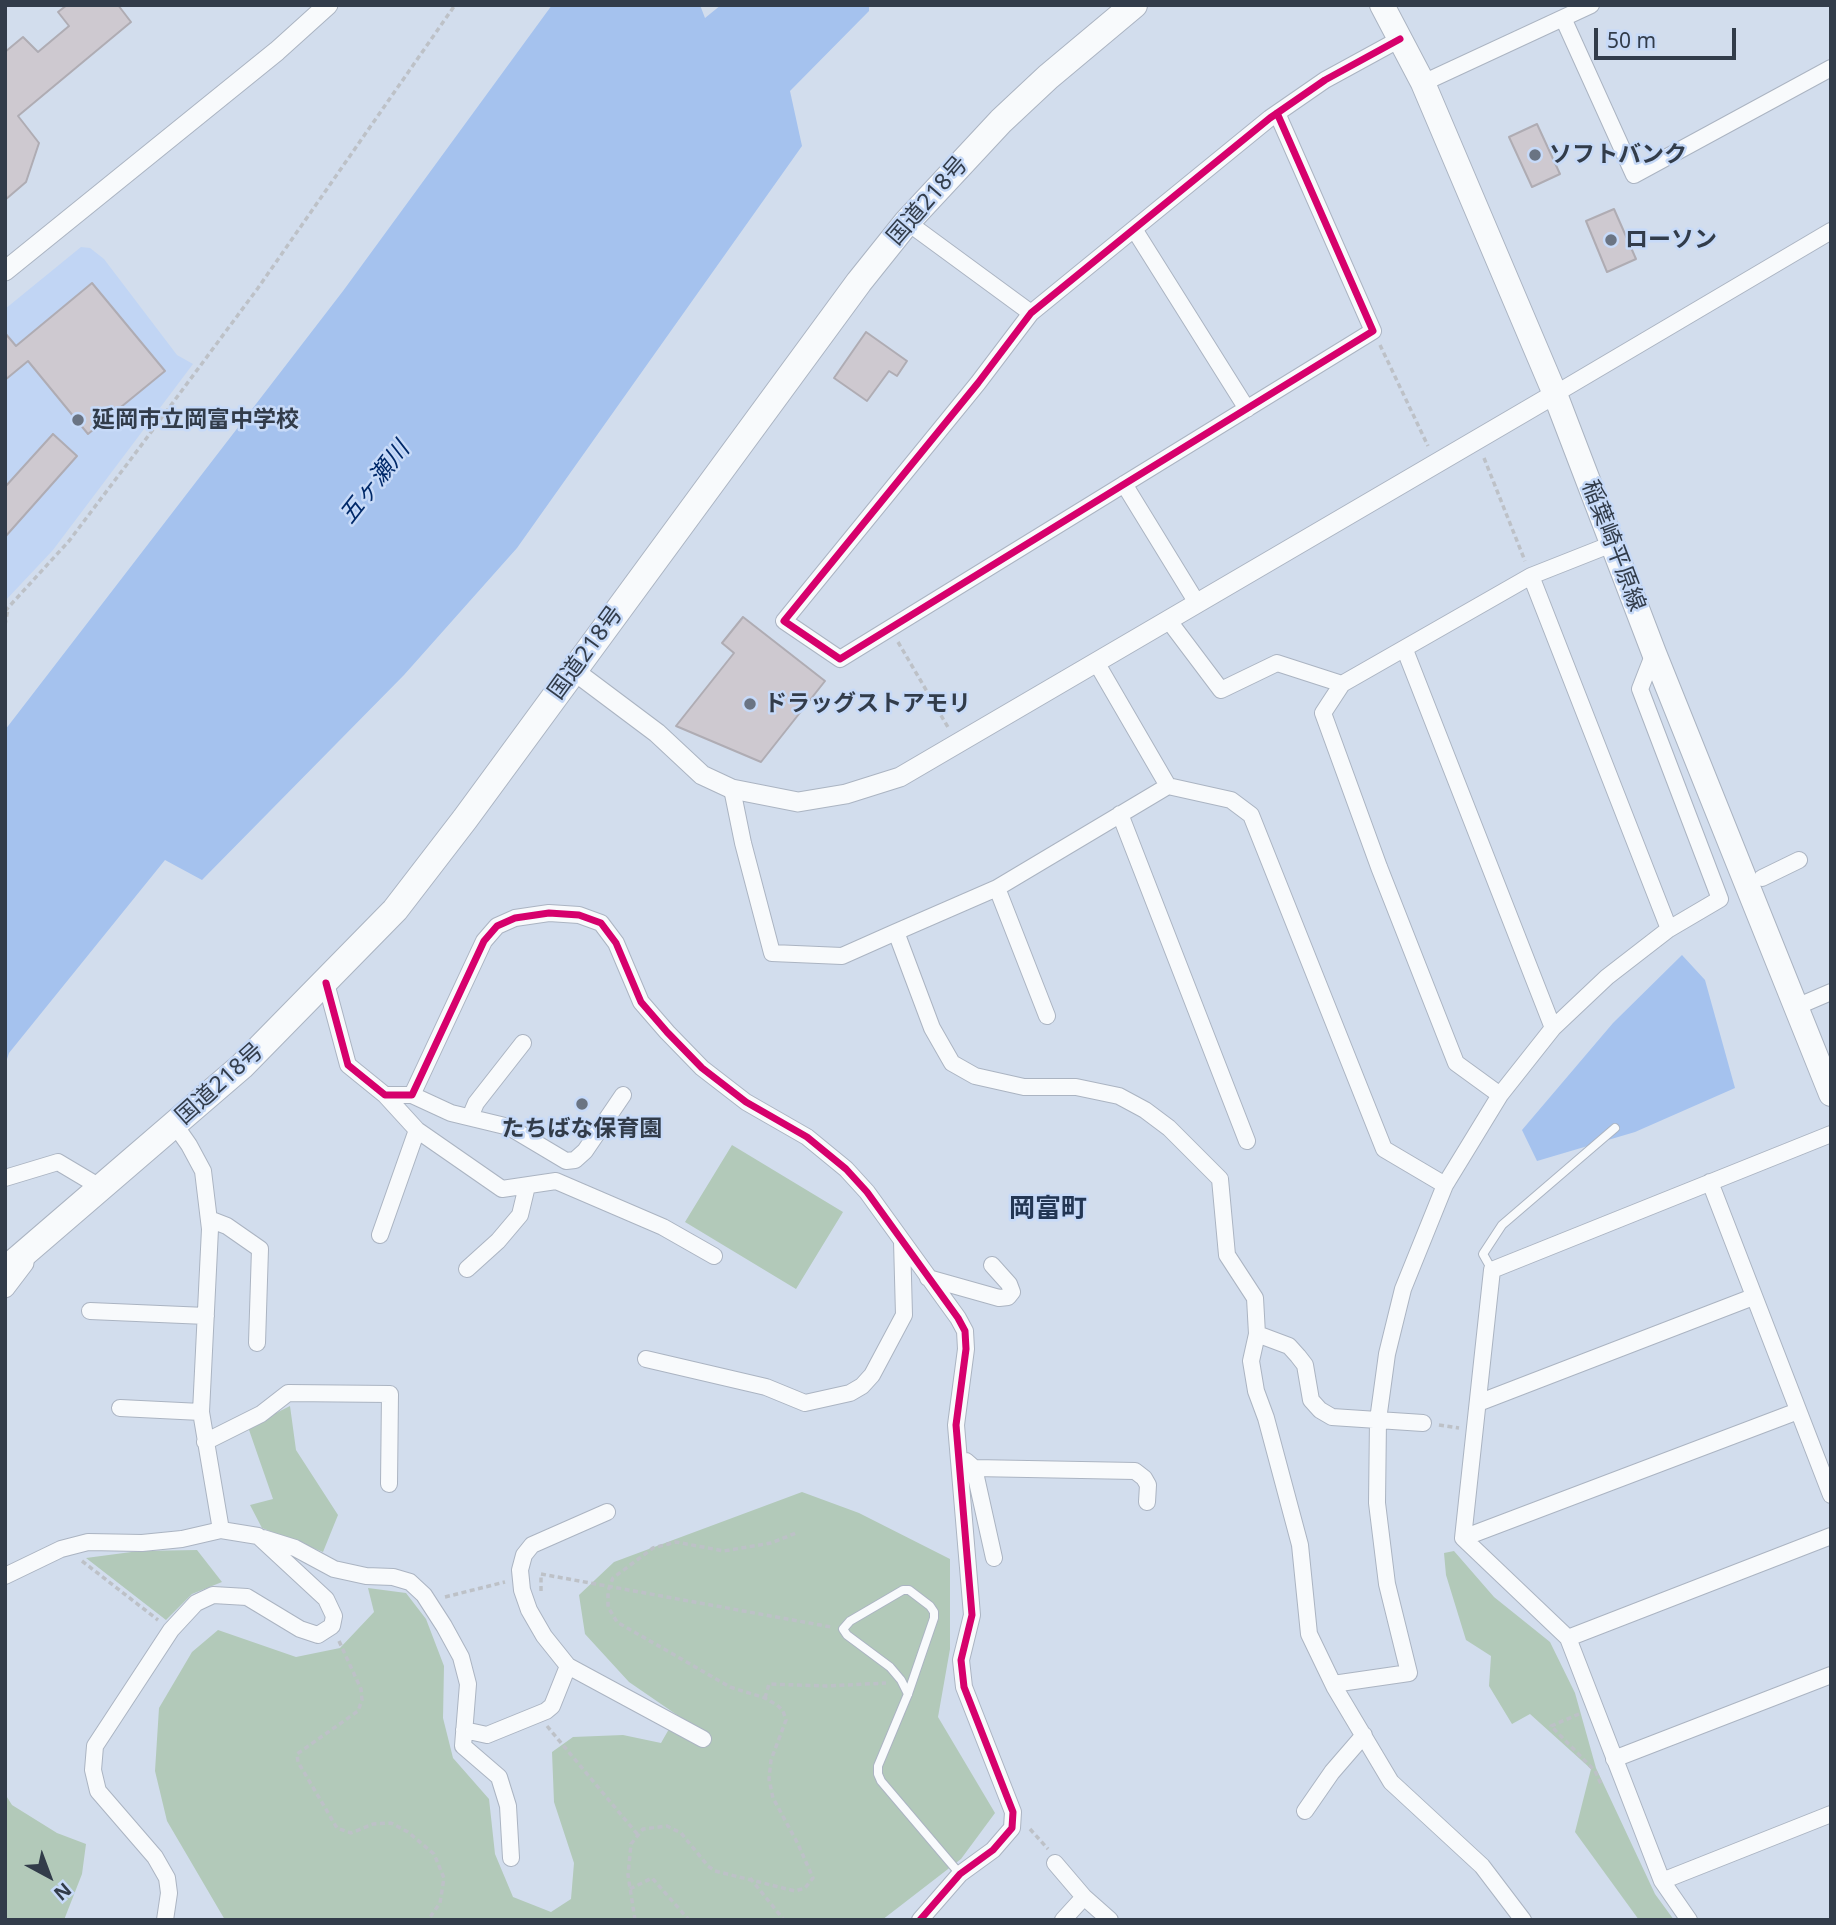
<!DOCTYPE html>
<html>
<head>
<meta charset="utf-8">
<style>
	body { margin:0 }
	#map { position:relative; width:1836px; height:1925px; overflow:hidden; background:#d2dded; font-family:"Noto Sans",sans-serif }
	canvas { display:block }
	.frame { position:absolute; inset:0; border:7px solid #323c4a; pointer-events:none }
	.north { position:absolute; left:14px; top:1841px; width:70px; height:70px; -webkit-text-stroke:5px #c7daf8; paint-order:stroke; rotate:139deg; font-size:19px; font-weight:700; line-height:28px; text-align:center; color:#323c4a }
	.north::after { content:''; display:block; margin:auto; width:24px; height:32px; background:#323c4a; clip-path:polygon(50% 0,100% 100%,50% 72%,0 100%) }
	.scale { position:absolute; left:1594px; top:28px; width:142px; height:32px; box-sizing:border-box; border:4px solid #323c4a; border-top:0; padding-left:9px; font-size:21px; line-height:24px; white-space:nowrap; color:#323c4a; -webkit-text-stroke:5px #c7daf8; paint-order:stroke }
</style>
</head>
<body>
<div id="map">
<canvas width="1836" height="1925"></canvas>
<div class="frame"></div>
<div class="north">N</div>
<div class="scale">50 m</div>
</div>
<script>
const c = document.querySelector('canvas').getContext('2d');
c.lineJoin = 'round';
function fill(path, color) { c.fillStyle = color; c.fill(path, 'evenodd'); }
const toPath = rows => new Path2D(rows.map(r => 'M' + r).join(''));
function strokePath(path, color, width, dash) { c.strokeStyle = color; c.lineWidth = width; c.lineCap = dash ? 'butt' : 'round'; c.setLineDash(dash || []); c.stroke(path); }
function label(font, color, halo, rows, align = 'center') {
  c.font = font + ' "Noto Sans","Noto Sans JP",sans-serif'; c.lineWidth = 5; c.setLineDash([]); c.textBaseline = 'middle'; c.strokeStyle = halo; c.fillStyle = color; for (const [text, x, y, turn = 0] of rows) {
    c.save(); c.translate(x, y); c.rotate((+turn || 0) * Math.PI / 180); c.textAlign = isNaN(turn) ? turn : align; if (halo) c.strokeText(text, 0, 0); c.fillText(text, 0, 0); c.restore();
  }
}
const built = toPath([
	[81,247,90,248,104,259,177,355,193,364,53,550,5,601,5,309]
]);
const green = toPath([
	[732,1145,843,1212,796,1289,685,1222],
	[290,1406,296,1450,338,1515,323,1552,262,1528,250,1505,273,1499,248,1427],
	[802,1492,859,1513,950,1559,950,1649,938,1717,995,1813,961,1859,882,1920,225,1920,167,1821,155,1771,159,1708,192,1652,218,1630,296,1657,340,1648,374,1612,368,1588,406,1593,426,1619,444,1666,443,1718,453,1758,489,1799,495,1854,513,1897,551,1912,571,1899,574,1863,554,1802,552,1752,573,1737,623,1735,661,1743,677,1715,629,1682,585,1634,579,1595,614,1562],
	[197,1550,222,1582,192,1594,166,1620,86,1558,139,1551],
	[1454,1551,1494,1597,1550,1642,1575,1693,1596,1768,1655,1894,1674,1920,1639,1920,1575,1832,1591,1769,1530,1714,1512,1724,1489,1686,1491,1656,1466,1640,1446,1575,1444,1553],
	[5,1794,12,1805,57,1833,86,1844,82,1874,64,1920,5,1920]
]);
const water = toPath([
	[552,5,700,5,705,18,721,5,869,5,869,11,790,91,802,146,517,548,404,675,202,880,165,860,9,1053,5,1065,5,730,343,291],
	[1682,955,1705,980,1735,1088,1635,1132,1537,1161,1522,1130,1613,1023]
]);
const building = toPath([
	[67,5,118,5,131,22,18,116,39,143,26,182,5,200,5,52,23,37,38,52,69,26,58,12,67,5],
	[1537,124,1560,174,1532,187,1509,137,1537,124],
	[1614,209,1636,259,1607,272,1586,221,1614,209],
	[92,283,165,371,88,434,28,361,5,380,5,333,16,346,92,283],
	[866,332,907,361,897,376,889,371,867,401,834,378,866,332],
	[53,434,77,456,5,537,5,487,53,434],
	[743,617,825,681,761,762,676,726,734,653,722,643,743,617]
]);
const path = toPath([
	[1380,345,1428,446],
	[1484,458,1525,561],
	[5,611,69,541,137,451,258,288,455,5],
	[5,625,8,609],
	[898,642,949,729],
	[1439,1425,1459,1428],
	[82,1561,158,1620],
	[541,1591,541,1574,831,1627],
	[445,1597,505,1582],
	[339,1641,361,1689,362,1700,358,1711,297,1754,298,1762,337,1828,351,1833,373,1824,391,1823,408,1832,434,1854,444,1878,440,1903,428,1920],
	[765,1698,769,1684,826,1686,886,1683],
	[1579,1714,1551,1726,1595,1771,1601,1784],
	[547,1726,638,1835],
	[1030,1829,1048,1849],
	[750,1878,784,1920],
	[630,1889,652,1878,689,1920],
	[635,1920,628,1875,631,1844,643,1829,667,1826,681,1833,708,1866,715,1871,795,1891,805,1888,813,1878,798,1844,773,1798,769,1779,771,1760,786,1720,783,1711,777,1705,765,1698,730,1687,617,1622,608,1607,608,1591,613,1578,653,1548,676,1542,724,1551,771,1543,796,1533]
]);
const service = toPath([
	[1492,1270,1483,1254,1502,1225,1615,1128],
	[908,1694,901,1680,890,1667,847,1635,843,1629,850,1621,903,1590,909,1590,930,1606,934,1612,934,1618,908,1694,878,1766,878,1774,881,1781,960,1874]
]);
const minor = toPath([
	[1563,18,1634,175,1831,68],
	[1423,83,1591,5],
	[1277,113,1373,331,840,659,784,621,978,383,1031,313,1270,118,1325,80,1400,39],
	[907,222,1031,313],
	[1134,229,1247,409],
	[1555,394,1831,231],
	[1124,484,1197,603],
	[1531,576,1612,544],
	[1169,621,1221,690,1277,663,1342,684,1531,576,1669,929,1607,977,1553,1028,1500,1095,1456,1063,1379,867,1323,713,1342,684],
	[1405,650,1553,1028],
	[1654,653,1640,689,1720,899,1669,929],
	[1096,662,1168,786,1231,800,1251,815,1384,1149,1445,1185],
	[732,789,743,843,772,953,842,956,896,932,932,1028,952,1063,975,1076,1024,1087,1076,1087,1119,1096,1145,1110,1169,1128,1220,1179,1227,1255,1255,1298,1257,1334,1251,1361,1256,1391,1266,1418,1300,1545,1309,1634,1335,1688,1391,1782,1482,1866,1523,1920],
	[1120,814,1247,1141],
	[1762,878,1799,860],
	[997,888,1047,1016],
	[896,932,997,888,1168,786],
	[326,983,348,1065,385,1095,412,1095,484,941,497,926,515,918,549,913,579,915,601,923,616,943,641,1002,667,1032,702,1068,746,1102,807,1137,846,1169,867,1192,958,1318,965,1331,966,1349,956,1425,972,1615,961,1660,964,1687,1013,1812,1012,1828,993,1850,960,1874,920,1920],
	[1796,1007,1831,992],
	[385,1095,417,1130,502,1189,556,1181,663,1227,714,1256],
	[412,1095,451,1113,509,1127,566,1161,575,1160,585,1151,623,1095],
	[470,1117,476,1103,523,1043],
	[175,1125,189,1145,203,1171,210,1229,201,1412,221,1530],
	[5,1178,58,1162,100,1187],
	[1710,1182,1831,1495],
	[209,1219,227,1226,260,1249,257,1343],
	[380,1235,417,1130],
	[467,1269,498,1241,520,1215,527,1186],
	[928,1278,999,1298,1008,1297,1012,1292,1009,1284,992,1265],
	[90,1311,206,1316],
	[1257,1334,1289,1346,1298,1356,1305,1365,1311,1400,1320,1410,1332,1417,1423,1423],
	[646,1359,766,1387,805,1403,850,1393,862,1386,872,1375,904,1315,902,1241],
	[1478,1403,1753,1297],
	[120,1408,201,1412],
	[205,1442,261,1414,288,1393,390,1394,389,1484],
	[966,1461,974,1468,994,1558],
	[974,1468,1135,1471,1144,1478,1148,1485,1147,1502],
	[263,1538,295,1548,334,1569,366,1576,393,1577,410,1582,424,1595,444,1626,461,1657,468,1684,463,1746,499,1777,508,1806,511,1858],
	[1463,1538,1798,1411],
	[5,1576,61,1549,88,1542,142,1543,182,1539,221,1530,258,1536,326,1599,334,1616,332,1626,318,1635,300,1629,247,1597,213,1595,196,1603,171,1630,95,1746,93,1770,98,1791,155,1857,167,1878,169,1893,165,1920],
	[1568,1638,1831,1536],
	[568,1666,703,1739],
	[1333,1684,1409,1673,1387,1584,1377,1503,1378,1420,1387,1354,1403,1289,1445,1185,1500,1095],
	[464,1730,487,1735,546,1711,552,1706,568,1666,544,1636,529,1610,522,1590,520,1570,524,1555,532,1545,607,1512],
	[1614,1759,1831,1675],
	[1305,1811,1332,1772,1364,1735],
	[1055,1863,1084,1897,1110,1920],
	[1662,1881,1831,1814],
	[1063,1920,1084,1897],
	[1689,1920,1662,1881,1568,1638,1463,1538,1492,1270,1831,1134]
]);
const tertiary = toPath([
	[5,271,277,51,328,5],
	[573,670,657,733,702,775,732,789,798,802,846,794,900,777,1555,394],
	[5,1288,24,1263]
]);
const primary = toPath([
	[1382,5,1423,83,1555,394,1654,653,1831,1094]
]);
const trunk = toPath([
	[5,1270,242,1066,395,910,465,819,859,282,907,222,1001,121,1048,77,1134,5]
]);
const cycleway = toPath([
	[1277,113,1373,331,840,659,784,621,978,383,1031,313,1270,118,1325,80,1400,39],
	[326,983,348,1065,385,1095,412,1095,484,941,497,926,515,918,549,913,579,915,601,923,616,943,641,1002,667,1032,702,1068,746,1102,807,1137,846,1169,867,1192,958,1318,965,1331,966,1349,956,1425,972,1615,961,1660,964,1687,1013,1812,1012,1828,993,1850,960,1874,920,1920]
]);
const markers = [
	[1535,155,7,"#6a7483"],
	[1611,240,7,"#6a7483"],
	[78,420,7,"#6a7483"],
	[750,704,7,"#6a7483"],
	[582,1104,7,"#6a7483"]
];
const poiNames = [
	["ソフトバンク",1549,155],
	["ローソン",1625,240],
	["延岡市立岡富中学校",92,420],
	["ドラッグストアモリ",764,704],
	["たちばな保育園",582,1129,"center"]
];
const streetNames = [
	["国道218号",928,201,-49],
	["稲葉崎平原線",1613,546,69],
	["国道218号",586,653,-54],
	["国道218号",220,1084,-42]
];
const waterNames = [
	["五ヶ瀬川",375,483,-52]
];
const quarterNames = [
	["岡富町",1048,1210]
];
fill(built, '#c1d5f4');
fill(green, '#b2c9b9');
fill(water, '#a5c2ee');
fill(building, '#cec9d0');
strokePath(building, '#afacb3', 2);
strokePath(service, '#abb4c2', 10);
strokePath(minor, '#abb4c2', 18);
strokePath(tertiary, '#abb4c2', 21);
strokePath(primary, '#abb4c2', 26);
strokePath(trunk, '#abb4c2', 28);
strokePath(path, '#bdc1c7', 3.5, [5, 3.5]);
strokePath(service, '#f8fafc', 8);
strokePath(minor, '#f8fafc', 16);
strokePath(tertiary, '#f8fafc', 19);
strokePath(primary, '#f8fafc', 24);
strokePath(trunk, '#f8fafc', 26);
strokePath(cycleway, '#d6006c', 7);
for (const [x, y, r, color] of markers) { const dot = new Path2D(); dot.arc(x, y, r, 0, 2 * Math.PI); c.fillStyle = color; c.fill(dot); strokePath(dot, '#c7daf8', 2.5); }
label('bold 23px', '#323c4a', '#c7daf8', poiNames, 'left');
label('23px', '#323c4a', '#c7daf8', streetNames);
label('italic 24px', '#002969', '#c7daf8', waterNames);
label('bold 26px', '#233653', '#c7daf8', quarterNames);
</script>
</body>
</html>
